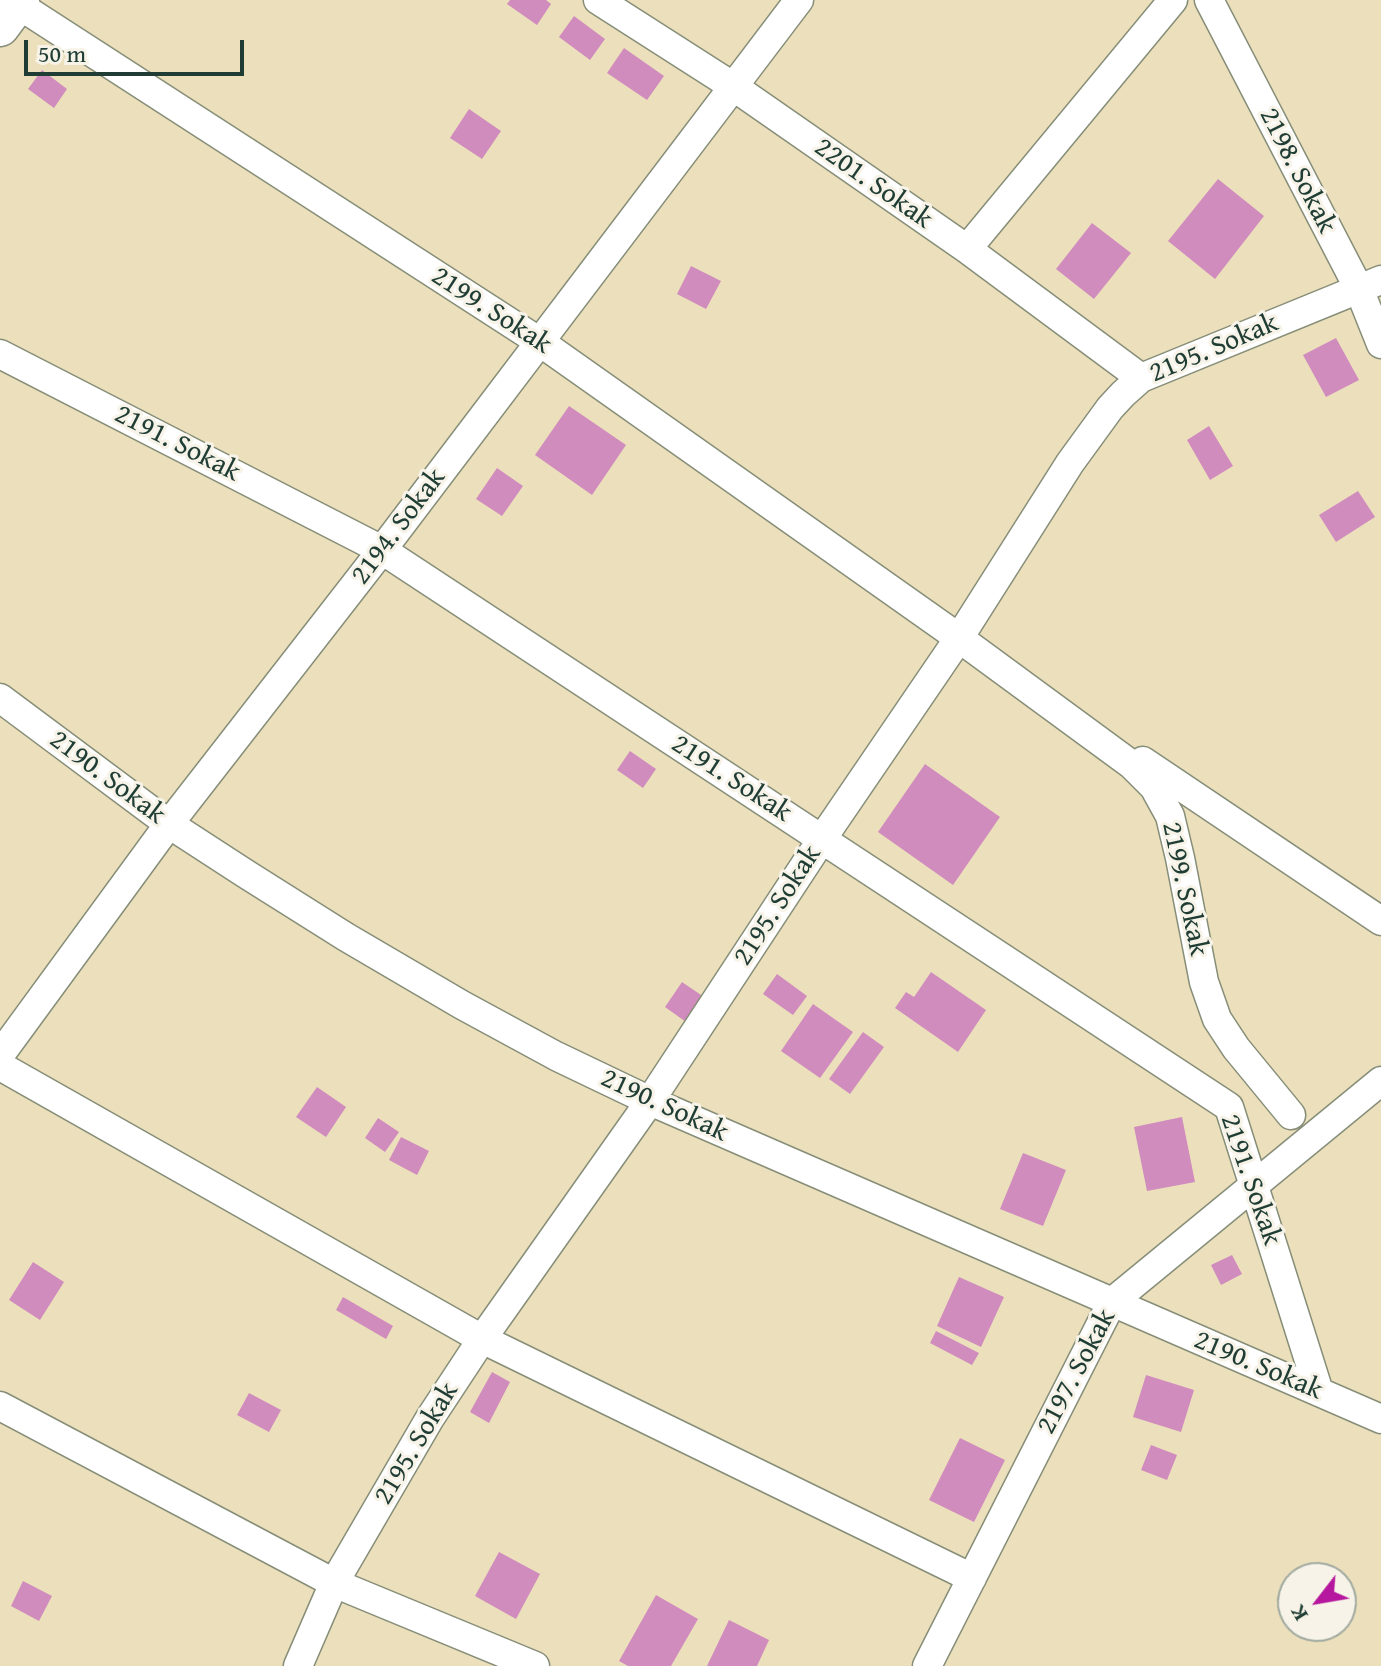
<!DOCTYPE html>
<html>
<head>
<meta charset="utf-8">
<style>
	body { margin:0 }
	#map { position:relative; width:1381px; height:1666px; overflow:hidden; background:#ecdfbc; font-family:"Gentium Book Plus",serif }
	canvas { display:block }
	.north { position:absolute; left:1277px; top:1562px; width:80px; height:80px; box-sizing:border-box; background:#f7f3e8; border:2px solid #a1aaa0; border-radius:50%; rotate:239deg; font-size:22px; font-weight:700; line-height:32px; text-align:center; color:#1f3d34 }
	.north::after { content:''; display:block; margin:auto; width:28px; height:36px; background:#b5179e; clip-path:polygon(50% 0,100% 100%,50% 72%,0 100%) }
	.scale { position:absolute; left:24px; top:40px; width:220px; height:36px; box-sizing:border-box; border:4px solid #1f3d34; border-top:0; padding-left:10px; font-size:24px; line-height:28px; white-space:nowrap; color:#1f3d34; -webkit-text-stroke:6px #f7f3e8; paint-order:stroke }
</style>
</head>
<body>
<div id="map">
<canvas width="1381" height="1666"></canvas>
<div class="north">K</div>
<div class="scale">50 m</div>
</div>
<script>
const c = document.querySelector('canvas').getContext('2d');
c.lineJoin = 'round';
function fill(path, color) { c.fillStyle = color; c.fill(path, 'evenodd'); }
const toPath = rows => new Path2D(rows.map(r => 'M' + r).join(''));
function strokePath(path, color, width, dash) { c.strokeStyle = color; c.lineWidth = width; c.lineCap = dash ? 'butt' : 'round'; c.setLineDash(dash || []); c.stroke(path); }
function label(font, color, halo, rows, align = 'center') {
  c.font = font + ' "Gentium Book Plus",serif'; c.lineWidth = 6; c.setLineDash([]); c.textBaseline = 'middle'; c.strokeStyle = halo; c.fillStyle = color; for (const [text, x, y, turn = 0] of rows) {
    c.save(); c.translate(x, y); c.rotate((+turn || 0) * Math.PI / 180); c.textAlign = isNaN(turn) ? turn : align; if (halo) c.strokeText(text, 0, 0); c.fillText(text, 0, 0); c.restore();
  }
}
const building = toPath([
	[510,0,546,0,551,4,537,25,507,4],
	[574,16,605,39,590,60,559,37],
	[624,48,664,76,647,100,607,73],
	[42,70,67,89,54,108,28,89],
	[469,109,501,131,482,159,450,138],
	[1218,179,1264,216,1215,279,1168,241],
	[1092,223,1131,253,1094,299,1056,269],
	[691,266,721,281,706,309,677,294],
	[1336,338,1359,380,1326,397,1303,355],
	[569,406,626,445,592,495,535,455],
	[1209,426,1233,466,1210,480,1187,440],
	[497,468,523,486,502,516,476,499],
	[1358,491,1375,517,1336,542,1319,515],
	[630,751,656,769,643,788,617,770],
	[925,764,1000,817,953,885,878,832],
	[931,972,986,1010,958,1052,895,1008,906,992,914,997],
	[777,974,807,996,793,1015,763,994],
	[682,982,704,997,686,1022,665,1007],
	[813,1004,853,1032,820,1078,781,1051],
	[863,1032,884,1047,850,1094,829,1079],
	[317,1087,346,1107,326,1137,296,1117],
	[1182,1117,1195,1182,1147,1191,1134,1127],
	[378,1118,399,1132,385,1152,365,1138],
	[401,1137,429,1151,417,1175,389,1160],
	[1023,1153,1066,1170,1043,1226,1000,1209],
	[1232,1255,1242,1274,1221,1285,1211,1265],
	[33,1262,64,1282,40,1320,9,1300],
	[959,1277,1004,1297,981,1347,937,1326],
	[343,1297,393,1326,386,1339,336,1310],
	[936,1331,979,1353,972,1365,930,1343],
	[492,1372,510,1382,489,1423,470,1412],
	[1146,1375,1194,1390,1181,1432,1133,1417],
	[249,1393,281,1410,269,1432,237,1415],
	[960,1438,1005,1460,974,1522,929,1500],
	[1151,1445,1177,1455,1167,1480,1141,1470],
	[499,1552,540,1574,516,1619,475,1596],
	[23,1581,52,1596,39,1621,11,1606],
	[656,1595,698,1619,671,1666,628,1666,619,1661],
	[729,1620,769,1640,757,1666,707,1666]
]);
const street = toPath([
	[11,0,540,342,959,638,1132,765,1154,787,1170,816,1180,858,1204,982,1217,1019,1236,1048,1291,1115],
	[598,0,734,87,967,249,1141,378],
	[1209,0,1359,289,1381,344],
	[967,249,1173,0],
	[0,354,382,550,1229,1107,1319,1392],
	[0,698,169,824,246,874,346,937,462,1005,556,1056,650,1101,1381,1419],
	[1143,761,1381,921],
	[0,1055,169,824,382,550,799,0],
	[0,1066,482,1339,972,1578],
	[0,1406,334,1583,535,1666],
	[298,1666,334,1583,430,1418,482,1339,650,1101,822,839,959,638,1070,463,1110,408,1123,394,1141,378,1381,280],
	[927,1666,1112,1302,1381,1081]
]);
const secondary = toPath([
	[0,27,20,0]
]);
const streetNames = [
	["2198. Sokak",1297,171,63],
	["2201. Sokak",873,184,35],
	["2199. Sokak",491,311,33],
	["2195. Sokak",1214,349,-23],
	["2191. Sokak",177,444,27],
	["2194. Sokak",399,527,-53],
	["2190. Sokak",107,778,37],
	["2191. Sokak",731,779,33],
	["2199. Sokak",1184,889,78],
	["2195. Sokak",778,906,-57],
	["2190. Sokak",664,1106,25],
	["2191. Sokak",1250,1180,71],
	["2190. Sokak",1258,1366,23],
	["2197. Sokak",1077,1372,-62],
	["2195. Sokak",417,1444,-59]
];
fill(building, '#d08cbd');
strokePath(street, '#868e78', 31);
strokePath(secondary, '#868e78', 41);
strokePath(street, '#fff', 28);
strokePath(secondary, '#fff', 38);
label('28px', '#1f3d34', '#f7f3e8', streetNames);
</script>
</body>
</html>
